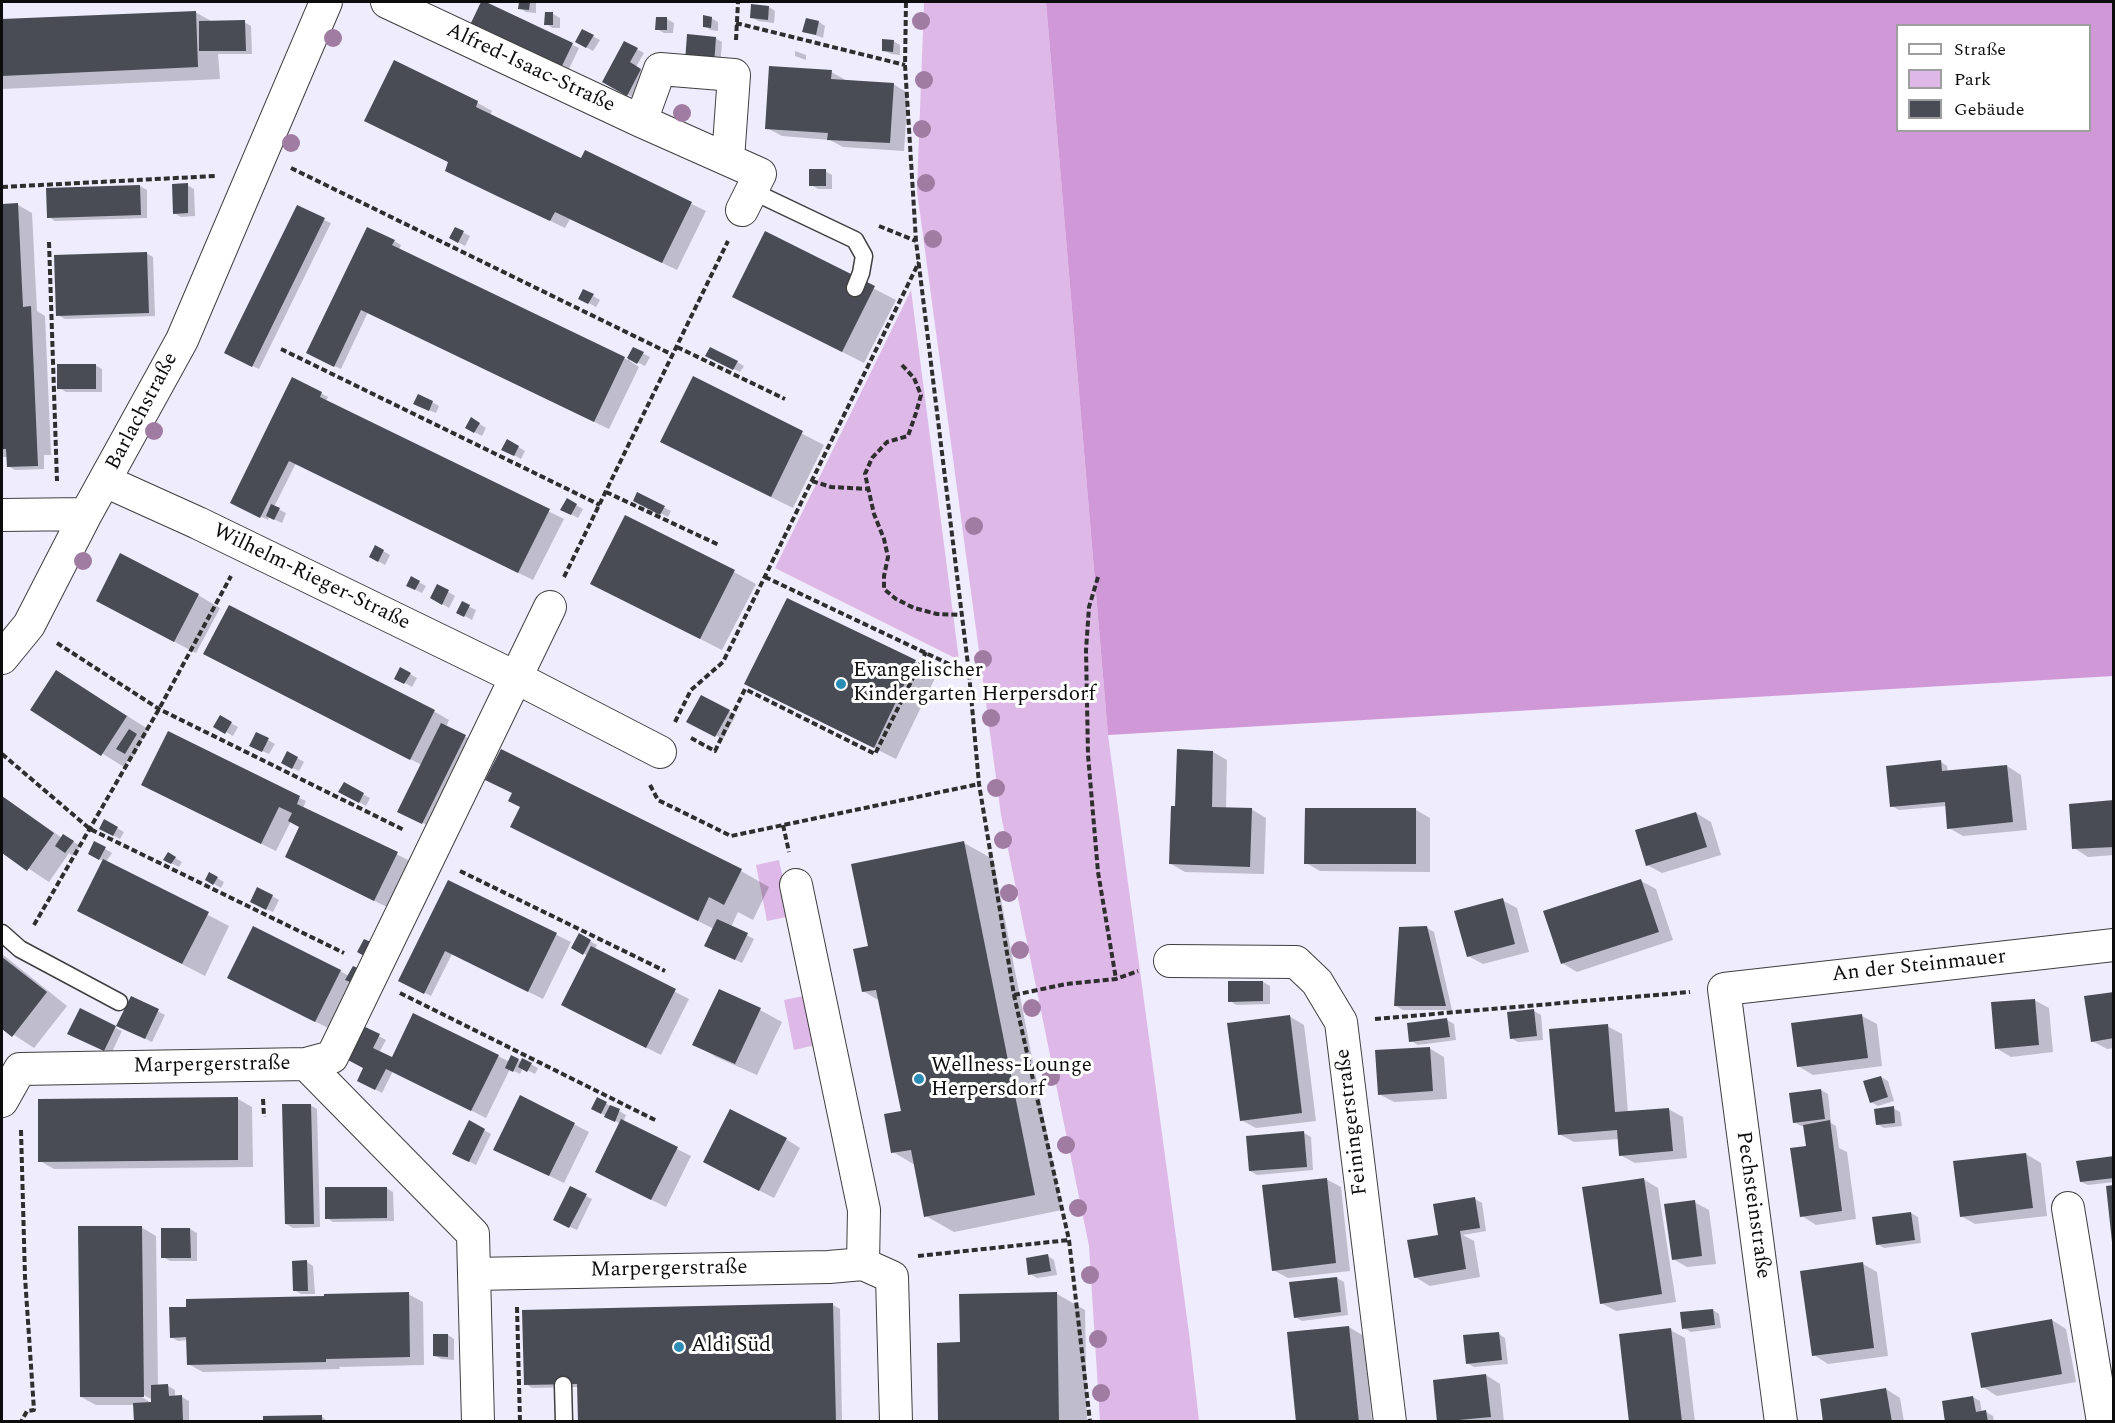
<!DOCTYPE html>
<html>
<head>
<meta charset="utf-8">
<style>
	body { margin:0 }
	#map { position:relative; width:2115px; height:1423px; overflow:hidden; background:#efecfe; font-family:Spectral,serif }
	canvas { display:block }
	.frame { position:absolute; inset:0; border:3px solid #0c0c0c; pointer-events:none }
	.legend { position:absolute; left:1896px; top:24px; width:195px; height:108px; box-sizing:border-box; background:#fff; border:2px solid #9e9e9e; margin:0; padding:8px 10px; list-style:none; font-size:18px; color:#0c0c0c }
	.legend li { display:flex; align-items:center; gap:12px; height:30px }
	.legend b { width:30px; border:2px solid #9e9e9e }
</style>
</head>
<body>
<div id="map">
<canvas width="2115" height="1423"></canvas>
<div class="frame"></div>
<ul class="legend">
<li><b style="height:8px;background:#fff"></b>Straße</li>
<li><b style="height:16px;background:#deb8e6"></b>Park</li>
<li><b style="height:16px;background:#494c54"></b>Gebäude</li>
</ul>
</div>
<script>
const c = document.querySelector('canvas').getContext('2d');
c.lineJoin = 'round';
function fill(path, color) { c.fillStyle = color; c.fill(path, 'evenodd'); }
const toPath = rows => new Path2D(rows.map(r => 'M' + r).join(''));
function strokePath(path, color, width, dash) { c.strokeStyle = color; c.lineWidth = width; c.lineCap = dash ? 'butt' : 'round'; c.setLineDash(dash || []); c.stroke(path); }
function label(font, color, halo, rows, align = 'center') {
  c.font = font + ' Spectral,serif'; c.lineWidth = 6; c.setLineDash([]); c.textBaseline = 'middle'; c.strokeStyle = halo; c.fillStyle = color; for (const [text, x, y, turn = 0] of rows) {
    c.save(); c.translate(x, y); c.rotate((+turn || 0) * Math.PI / 180); c.textAlign = isNaN(turn) ? turn : align; if (halo) c.strokeText(text, 0, 0); c.fillText(text, 0, 0); c.restore();
  }
}
const green = toPath([
	[924,2,1046,2,1108,735,1189,1333,1199,1421,1100,1421,1089,1246,1001,815,917,191],
	[911,290,959,660,775,568],
	[779,860,791,916,767,921,756,865],
	[808,995,819,1044,794,1050,784,1000]
]);
const forest = toPath([
	[1046,2,2113,2,2113,676,1108,735],
	[1898,26,2090,26,2090,130,1898,130]
]);
const shadow = toPath([
	[483,2,579,48,567,73,471,26],
	[520,2,536,2,536,13,526,12,520,8],
	[769,7,775,11,774,23,758,21,752,17],
	[195,12,213,22,244,22,251,26,252,54,218,54,220,79,2,89,2,21],
	[546,14,553,14,560,18,560,28,553,28,546,24],
	[711,18,718,22,718,31,711,30,704,26],
	[667,19,674,23,673,33,664,33,657,29],
	[819,22,825,26,823,38,804,31],
	[583,31,600,40,593,51,577,42],
	[715,38,722,42,720,68,693,65],
	[893,41,900,45,900,55,891,54,884,50],
	[625,43,644,53,636,67,647,74,634,98,604,82],
	[795,51,806,55,806,60,795,56],
	[394,62,478,103,492,111,490,116,582,160,586,152,706,211,677,270,570,219,565,228,461,178,450,163,366,121],
	[831,72,846,80,893,84,908,93,904,151,843,147,830,140,782,136,767,128],
	[825,171,832,175,832,189,818,189,811,185],
	[187,185,194,189,195,216,181,217,174,213],
	[140,186,147,190,147,218,55,221,49,217],
	[2,205,18,205,32,213,37,311,45,316,51,455,44,455,44,469,15,470,8,466,8,457,2,457],
	[324,220,331,223,259,369,232,357],
	[456,229,470,236,465,246,451,238],
	[765,233,896,300,864,363,734,297],
	[394,241,401,245,399,250,628,360,634,349,650,357,645,366,631,359,630,361,639,367,609,429,368,312,341,369,314,357],
	[146,253,153,257,155,316,65,319,58,315],
	[593,296,600,300,596,307,587,302],
	[714,359,737,362,744,366,740,372],
	[95,365,102,369,102,392,66,392,59,388],
	[694,378,824,445,793,508,684,454],
	[293,379,328,397,326,401,564,519,533,580,296,463,274,507,286,513,282,523,269,517,268,520,239,506],
	[432,402,439,406,436,413,422,407],
	[472,419,486,428,482,436,467,428],
	[508,441,525,451,521,459,503,449],
	[638,494,671,511,668,517,641,504],
	[567,500,583,509,578,518,562,509],
	[376,547,390,555,385,565,371,557],
	[734,572,756,584,722,650,592,584],
	[411,578,426,586,422,593,408,586],
	[438,586,455,596,449,608,432,598],
	[198,595,220,608,196,653,119,613],
	[787,600,916,662,937,674,896,759,746,684],
	[462,603,476,610,472,620,458,612],
	[229,607,435,712,449,720,446,727,472,740,429,826,406,815,422,765,219,662],
	[410,674,417,678,412,687,396,678],
	[78,685,148,729,133,757,131,756,124,767,32,710],
	[701,697,736,715,723,739,695,725],
	[220,717,238,727,233,736,215,726],
	[169,733,299,798,306,801,303,808,309,810,412,862,389,908,301,864,301,827,291,821,276,851,158,793],
	[268,740,275,744,269,754,258,749],
	[1213,752,1227,760,1226,809,1251,809,1266,818,1264,874,1185,872,1171,864,1177,808],
	[297,758,304,762,299,771,290,767],
	[1941,762,1947,766,1948,772,2007,766,2021,775,2027,830,1963,836,1949,828,1947,806,1899,810,1892,806],
	[344,784,370,798,366,806,340,791],
	[2,796,62,838,71,840,80,846,73,856,69,853,49,882,2,851],
	[2114,802,2114,855,2088,857,2074,848],
	[1416,810,1430,818,1430,872,1320,871,1306,863],
	[1696,813,1711,822,1721,855,1662,873,1647,865],
	[105,821,124,832,120,839,101,829],
	[512,826,741,871,769,887,753,920,738,912,731,927,754,939,742,963,713,949,714,929,540,842],
	[95,843,112,853,106,862,229,926,205,976,79,911,103,861,90,854],
	[964,843,993,859,1062,1210,954,1232,926,1216,915,1165,893,1152,902,1112,880,1001,863,991,869,947],
	[168,854,182,862,179,867,165,860],
	[210,874,224,882,221,888,207,880],
	[1641,881,1656,889,1673,940,1577,972,1562,963],
	[448,882,571,942,543,999,452,954,431,996,407,984],
	[272,896,279,900,273,912,259,906],
	[1502,900,1517,908,1529,952,1483,964,1468,956],
	[1427,928,1434,932,1452,1010,1403,1010,1396,1006],
	[579,935,597,945,594,950,689,999,661,1055,577,1013,588,956,573,947],
	[2,954,67,1006,34,1048,2,1027],
	[340,971,349,976,368,976,330,1029,243,985],
	[1263,982,1270,986,1270,1004,1236,1005,1230,1001],
	[720,991,760,1010,782,1022,757,1075,716,1057,694,1044],
	[2114,993,2114,1048,2107,1049,2092,1041],
	[131,998,165,1015,152,1042,125,1029],
	[2034,1000,2049,1008,2053,1052,2011,1057,1996,1048],
	[80,1010,122,1031,111,1054,76,1037],
	[1534,1011,1541,1015,1543,1040,1518,1042,1511,1038],
	[1289,1016,1304,1025,1316,1121,1256,1128,1241,1120],
	[1862,1016,1877,1024,1882,1066,1813,1075,1798,1066],
	[1447,1020,1454,1024,1456,1040,1418,1045,1411,1041],
	[1607,1026,1622,1034,1628,1113,1668,1109,1683,1117,1687,1158,1635,1163,1620,1155,1619,1139,1574,1142,1559,1134],
	[364,1028,386,1040,379,1053,392,1059,498,1056,510,1062,512,1057,522,1062,523,1060,538,1068,535,1074,523,1068,520,1074,510,1069,486,1118,393,1071,382,1093,359,1081,365,1068],
	[1429,1048,1444,1057,1447,1099,1394,1102,1379,1094],
	[1881,1077,1888,1081,1894,1101,1878,1106,1871,1102],
	[1821,1090,1828,1094,1831,1123,1836,1126,1839,1148,1847,1152,1856,1219,1816,1225,1802,1216,1808,1147,1805,1126,1801,1126,1794,1122],
	[521,1097,589,1132,564,1183,510,1157],
	[238,1099,252,1107,253,1167,54,1169,40,1161],
	[598,1099,626,1115,623,1122,691,1156,666,1207,611,1180,621,1124,593,1109],
	[310,1105,317,1109,320,1227,293,1228,286,1224],
	[1893,1108,1900,1112,1902,1126,1884,1128,1877,1124],
	[469,1122,491,1134,476,1165,460,1157],
	[1304,1133,1311,1137,1313,1170,1257,1175,1250,1171],
	[786,1139,800,1148,774,1198,719,1170],
	[2026,1154,2041,1163,2047,1216,1975,1224,1961,1216],
	[2114,1157,2114,1182,2088,1185,2081,1182],
	[1326,1179,1341,1187,1350,1271,1288,1278,1273,1270],
	[1643,1179,1658,1188,1676,1302,1616,1311,1601,1303],
	[386,1188,393,1192,394,1221,333,1222,327,1218],
	[570,1188,592,1199,577,1230,561,1223],
	[1475,1199,1482,1203,1486,1231,1463,1235,1474,1241,1480,1277,1430,1286,1415,1277,1440,1236],
	[1694,1202,1709,1210,1716,1264,1687,1267,1673,1259],
	[1911,1213,1918,1217,1921,1243,1884,1248,1877,1244],
	[141,1227,156,1236,158,1386,168,1386,175,1390,175,1397,182,1397,189,1401,189,1422,136,1422,135,1405,96,1405,81,1397],
	[138,1392,153,1400,153,1404,137,1394],
	[190,1229,197,1233,197,1261,170,1261,163,1257],
	[1048,1256,1054,1260,1057,1275,1037,1278,1030,1274],
	[307,1262,313,1266,315,1294,301,1294,294,1290],
	[1863,1264,1877,1272,1888,1356,1828,1364,1814,1355],
	[1337,1278,1344,1282,1348,1315,1302,1321,1295,1317],
	[408,1294,423,1302,424,1365,339,1367,340,1369,203,1372,188,1364,188,1340,178,1341,171,1337,187,1310],
	[1057,1294,1085,1310,1087,1422,939,1422,961,1344,960,1295],
	[833,1305,840,1309,842,1422,579,1422,579,1387,532,1388,526,1384],
	[1713,1310,1719,1314,1721,1328,1691,1332,1684,1328],
	[2052,1320,2066,1329,2076,1382,1997,1396,1983,1387],
	[1349,1327,1364,1336,1372,1422,1298,1422],
	[1670,1330,1685,1338,1695,1422,1631,1422],
	[1499,1334,1505,1338,1508,1364,1474,1367,1467,1363],
	[448,1335,454,1339,454,1360,441,1359,434,1355],
	[1486,1375,1500,1384,1504,1422,1439,1422],
	[1886,1389,1900,1398,1904,1422,1825,1422],
	[1973,1397,1980,1401,1982,1413,1986,1412,1993,1416,1994,1422,1947,1422],
	[321,1416,328,1422,264,1422]
]);
const building = toPath([
	[481,2,486,2,573,43,560,70,469,27],
	[519,2,530,2,529,10,518,9],
	[751,4,769,6,768,20,750,18],
	[196,11,198,67,2,76,2,19],
	[545,12,553,12,553,25,544,25],
	[703,15,712,17,711,28,703,27],
	[656,17,667,17,667,30,655,30],
	[806,18,819,21,816,35,802,32],
	[245,20,246,51,199,51,199,21],
	[582,29,594,35,586,48,575,42],
	[687,34,716,37,714,65,685,62],
	[882,39,894,40,893,52,882,51],
	[624,41,638,48,630,62,641,69,627,96,602,82],
	[394,60,478,101,476,107,581,158,585,150,692,202,662,263,555,212,550,221,499,197,445,171,448,162,364,121],
	[769,66,832,70,831,79,894,83,890,143,827,140,828,133,765,129],
	[809,169,826,169,826,186,809,186],
	[188,183,188,213,173,214,172,184],
	[140,185,141,215,47,218,46,188],
	[18,203,23,307,31,306,38,466,7,467,6,449,2,449,2,204],
	[297,205,325,218,252,367,224,353],
	[367,227,395,240,392,245,625,357,594,422,361,310,334,367,306,353],
	[455,227,464,231,458,243,449,238],
	[765,231,875,286,842,352,732,297],
	[147,252,149,313,56,316,54,255],
	[583,289,594,294,588,304,578,299],
	[633,347,644,352,637,364,627,358],
	[710,347,738,361,733,370,705,356],
	[57,364,96,364,96,389,57,389],
	[693,376,803,431,771,497,660,442],
	[292,377,322,392,320,397,550,509,518,573,289,461,260,518,230,503],
	[418,394,433,401,429,411,413,404],
	[471,417,480,423,474,433,465,428],
	[507,439,519,446,514,456,501,450],
	[637,492,665,506,660,515,633,501],
	[567,498,577,504,571,515,560,510],
	[271,504,280,508,274,520,266,516],
	[625,515,735,570,700,639,590,584],
	[375,545,384,550,378,562,369,557],
	[120,553,199,594,174,642,96,601],
	[411,576,420,581,415,590,406,586],
	[437,584,449,590,442,605,430,598],
	[787,598,916,660,874,748,744,684],
	[462,601,470,605,464,617,456,613],
	[229,605,435,710,410,760,203,654],
	[400,667,411,673,404,684,394,679],
	[56,670,127,716,101,756,30,710],
	[701,695,730,710,715,737,686,722],
	[220,715,232,722,225,734,213,727],
	[441,723,466,735,422,824,397,812],
	[129,729,137,734,125,754,116,749],
	[168,731,300,796,297,804,398,852,374,901,285,857,299,827,288,821,292,813,279,807,261,844,141,785],
	[256,732,269,738,262,752,249,746],
	[501,749,742,869,724,905,709,897,698,921,510,827,520,807,508,801,512,793,485,780],
	[1177,749,1213,751,1212,807,1252,808,1250,867,1169,864,1171,806,1175,806],
	[287,751,298,757,292,769,281,763],
	[1941,760,1942,771,2007,765,2013,822,1947,829,1945,802,1890,807,1886,766],
	[344,782,364,793,359,803,338,792],
	[2,796,54,833,27,871,2,853],
	[2114,800,2114,847,2072,849,2069,804],
	[1305,808,1416,808,1416,864,1304,864],
	[1696,812,1707,847,1646,866,1635,830],
	[104,819,118,827,113,836,99,829],
	[63,834,74,841,65,853,55,846],
	[94,841,106,847,99,860,88,854],
	[964,841,1035,1195,924,1217,911,1150,891,1153,884,1114,901,1111,876,990,862,992,853,949,868,946,851,864],
	[168,852,176,857,171,864,163,860],
	[103,859,209,912,182,964,77,911],
	[209,872,218,877,213,885,205,880],
	[1641,879,1659,932,1561,964,1543,911],
	[448,880,557,933,528,992,445,951,424,994,398,981],
	[257,887,273,895,266,910,250,902],
	[1503,898,1515,944,1467,957,1454,911],
	[717,919,748,933,735,960,704,946],
	[253,926,341,970,315,1022,227,978],
	[1427,926,1446,1006,1394,1006,1399,927],
	[579,933,591,940,583,955,571,948],
	[364,939,373,943,366,957,357,952],
	[591,946,676,989,646,1048,561,1005],
	[2,957,47,992,12,1037,2,1029],
	[353,966,362,970,355,984,345,980],
	[1228,981,1263,981,1263,1001,1228,1002],
	[719,989,761,1008,735,1064,692,1045],
	[2114,992,2114,1038,2091,1042,2084,996],
	[131,996,159,1009,145,1039,116,1026],
	[2035,999,2039,1045,1995,1049,1991,1002],
	[80,1008,116,1026,104,1051,67,1034],
	[1534,1009,1537,1036,1510,1039,1507,1012],
	[413,1013,499,1055,471,1111,386,1069,375,1090,357,1081,363,1068,346,1059,363,1026,380,1034,373,1048,392,1057],
	[1862,1014,1868,1058,1797,1067,1791,1023],
	[1290,1015,1302,1113,1240,1121,1227,1023],
	[1447,1018,1450,1037,1409,1042,1407,1023],
	[1608,1024,1615,1112,1669,1108,1673,1151,1619,1156,1617,1130,1558,1135,1549,1029],
	[1430,1047,1433,1091,1378,1095,1375,1050],
	[511,1055,519,1059,513,1072,505,1068],
	[522,1058,532,1063,527,1072,518,1067],
	[1881,1076,1888,1097,1870,1103,1863,1081],
	[1821,1089,1825,1119,1793,1123,1789,1093],
	[520,1095,575,1123,549,1176,493,1150],
	[238,1097,238,1160,38,1162,38,1099],
	[597,1097,607,1102,601,1114,591,1109],
	[282,1104,311,1104,314,1224,285,1224],
	[610,1105,620,1109,615,1122,604,1117],
	[1894,1106,1895,1123,1876,1125,1874,1109],
	[730,1109,787,1138,759,1191,703,1162],
	[621,1119,678,1147,651,1200,595,1172],
	[469,1120,485,1129,469,1162,452,1154],
	[1830,1120,1842,1211,1800,1217,1790,1148,1806,1146,1803,1125],
	[1304,1131,1307,1167,1249,1171,1246,1136],
	[2026,1153,2033,1208,1960,1217,1953,1161],
	[2114,1156,2114,1178,2080,1182,2076,1161],
	[1327,1178,1336,1263,1272,1271,1262,1185],
	[1644,1178,1662,1294,1600,1304,1582,1187],
	[2114,1185,2114,1241,2112,1242,2106,1186],
	[570,1186,587,1194,569,1228,553,1220],
	[325,1187,387,1187,387,1218,325,1219],
	[1475,1197,1480,1228,1460,1231,1466,1269,1414,1278,1407,1240,1438,1235,1433,1204],
	[1695,1200,1702,1256,1672,1260,1664,1204],
	[1911,1212,1915,1240,1876,1245,1872,1217],
	[78,1226,142,1226,144,1397,80,1397],
	[161,1228,190,1228,191,1258,161,1258],
	[1048,1254,1051,1271,1028,1275,1026,1258],
	[307,1260,308,1291,293,1291,292,1261],
	[1863,1262,1874,1348,1812,1356,1800,1271],
	[1337,1277,1341,1312,1294,1318,1289,1282],
	[409,1292,410,1357,326,1359,326,1362,187,1365,186,1337,170,1338,169,1307,186,1307,186,1299,324,1296,324,1294],
	[1057,1292,1059,1422,938,1422,937,1343,960,1342,959,1294],
	[833,1303,836,1422,578,1422,577,1384,524,1385,522,1310],
	[1713,1309,1715,1325,1682,1329,1680,1312],
	[2052,1319,2062,1374,1981,1388,1971,1333],
	[1349,1326,1359,1422,1296,1422,1287,1332],
	[1671,1328,1682,1422,1629,1422,1619,1334],
	[1499,1332,1502,1360,1466,1364,1463,1335],
	[433,1334,448,1334,448,1357,433,1356],
	[1486,1374,1491,1417,1437,1422,1433,1380],
	[168,1384,169,1396,182,1395,183,1421,134,1422,133,1403,151,1402,151,1385],
	[1886,1388,1892,1422,1823,1422,1820,1399],
	[1973,1396,1976,1412,1986,1410,1988,1422,1945,1422,1942,1401],
	[322,1415,322,1422,263,1422,263,1416]
]);
const path = toPath([
	[906,2,905,65,916,241,969,673,979,784,1014,995,1069,1240,1090,1422],
	[736,23,905,65],
	[736,40,738,2],
	[291,168,673,355],
	[2,187,215,176],
	[879,226,916,241],
	[49,242,57,481],
	[677,347,785,399],
	[281,349,600,505],
	[902,365,914,378,921,395,916,413,908,436,887,442,872,458,865,474,874,514,884,539,888,557,884,576,884,589,896,599,914,608,937,614,962,615],
	[812,481,831,487,869,489],
	[606,492,719,545],
	[564,577,728,241],
	[765,577,968,673],
	[1098,577,1089,607,1086,650,1088,755,1098,872,1116,979],
	[57,643,159,709,404,830],
	[675,722,691,690,723,662,919,262],
	[691,738,715,751,745,689,875,754,926,652],
	[2,754,90,829,344,953],
	[650,785,658,800,731,836,979,784],
	[783,825,789,852],
	[460,871,665,971],
	[34,925,159,709,231,576],
	[400,993,657,1121],
	[1014,995,1066,984,1116,979,1138,971],
	[1375,1019,1690,992],
	[263,1099,264,1117],
	[21,1130,25,1277,34,1410,27,1411,21,1422],
	[918,1256,1069,1240],
	[517,1307,520,1422]
]);
const service = toPath([
	[752,191,855,240,864,256,861,273,855,288],
	[2,933,20,949,119,1002],
	[563,1385,564,1422]
]);
const minor = toPath([
	[387,2,641,121,760,174,742,210],
	[641,121,660,69,734,75,728,159],
	[105,481,198,523,515,677,660,752],
	[2,515,86,514],
	[2,658,29,625,86,514,182,340,326,2],
	[1170,961,1296,962,1317,982,1341,1022,1390,1422],
	[306,1064,332,1057,550,607],
	[2,1101,20,1069,306,1064,473,1234,474,1274],
	[2068,1208,2103,1422],
	[863,1264,892,1277,896,1422],
	[478,1422,474,1274,829,1267,863,1264,864,1210,796,885],
	[1781,1422,1724,989,2114,945]
]);
const trees = [
	[921,21],
	[333,38],
	[924,80],
	[682,113],
	[922,129],
	[291,143],
	[926,183],
	[933,239],
	[154,431],
	[974,526],
	[83,561],
	[983,659],
	[991,718],
	[996,788],
	[1003,840],
	[1009,893],
	[1020,950],
	[1032,1008],
	[1051,1077],
	[1066,1145],
	[1078,1208],
	[1090,1275],
	[1098,1339],
	[1101,1393]
];
const markers = [
	[841,684,6,"#2b8cb5"],
	[919,1079,6,"#2b8cb5"],
	[679,1347,6,"#2b8cb5"]
];
const streetNames = [
	["Alfred-Isaac-Straße",530,69,25],
	["Barlachstraße",143,412,-62],
	["Wilhelm-Rieger-Straße",311,578,26],
	["An der Steinmauer",1919,967,-6],
	["Marpergerstraße",212,1066,-1],
	["Feiningerstraße",1353,1122,-97],
	["Pechsteinstraße",1752,1205,82],
	["Marpergerstraße",669,1270,-1]
];
const poiNames = [
	["Evangelischer",853,672],
	["Kindergarten Herpersdorf",853,696],
	["Wellness-Lounge",931,1067],
	["Herpersdorf",931,1091],
	["Aldi Süd",691,1347]
];
fill(green, '#deb8e6');
fill(forest, '#d098d6');
fill(shadow, '#0003');
fill(building, '#494c54');
strokePath(service, '#3f3f3f', 19);
strokePath(minor, '#3f3f3f', 34);
strokePath(path, '#2e2e2e', 4, [6, 3]);
strokePath(service, '#fff', 16);
strokePath(minor, '#fff', 32);
c.fillStyle = '#a07ca3';
for (const [x, y] of trees) { c.beginPath(); c.arc(x, y, 9, 0, 2 * Math.PI); c.fill(); }
for (const [x, y, r, color] of markers) { const dot = new Path2D(); dot.arc(x, y, r, 0, 2 * Math.PI); c.fillStyle = color; c.fill(dot); strokePath(dot, '#fff', 2); }
label('21px', '#0c0c0c', '#fff', streetNames);
label('21px', '#0c0c0c', '#fff', poiNames, 'left');
</script>
</body>
</html>
